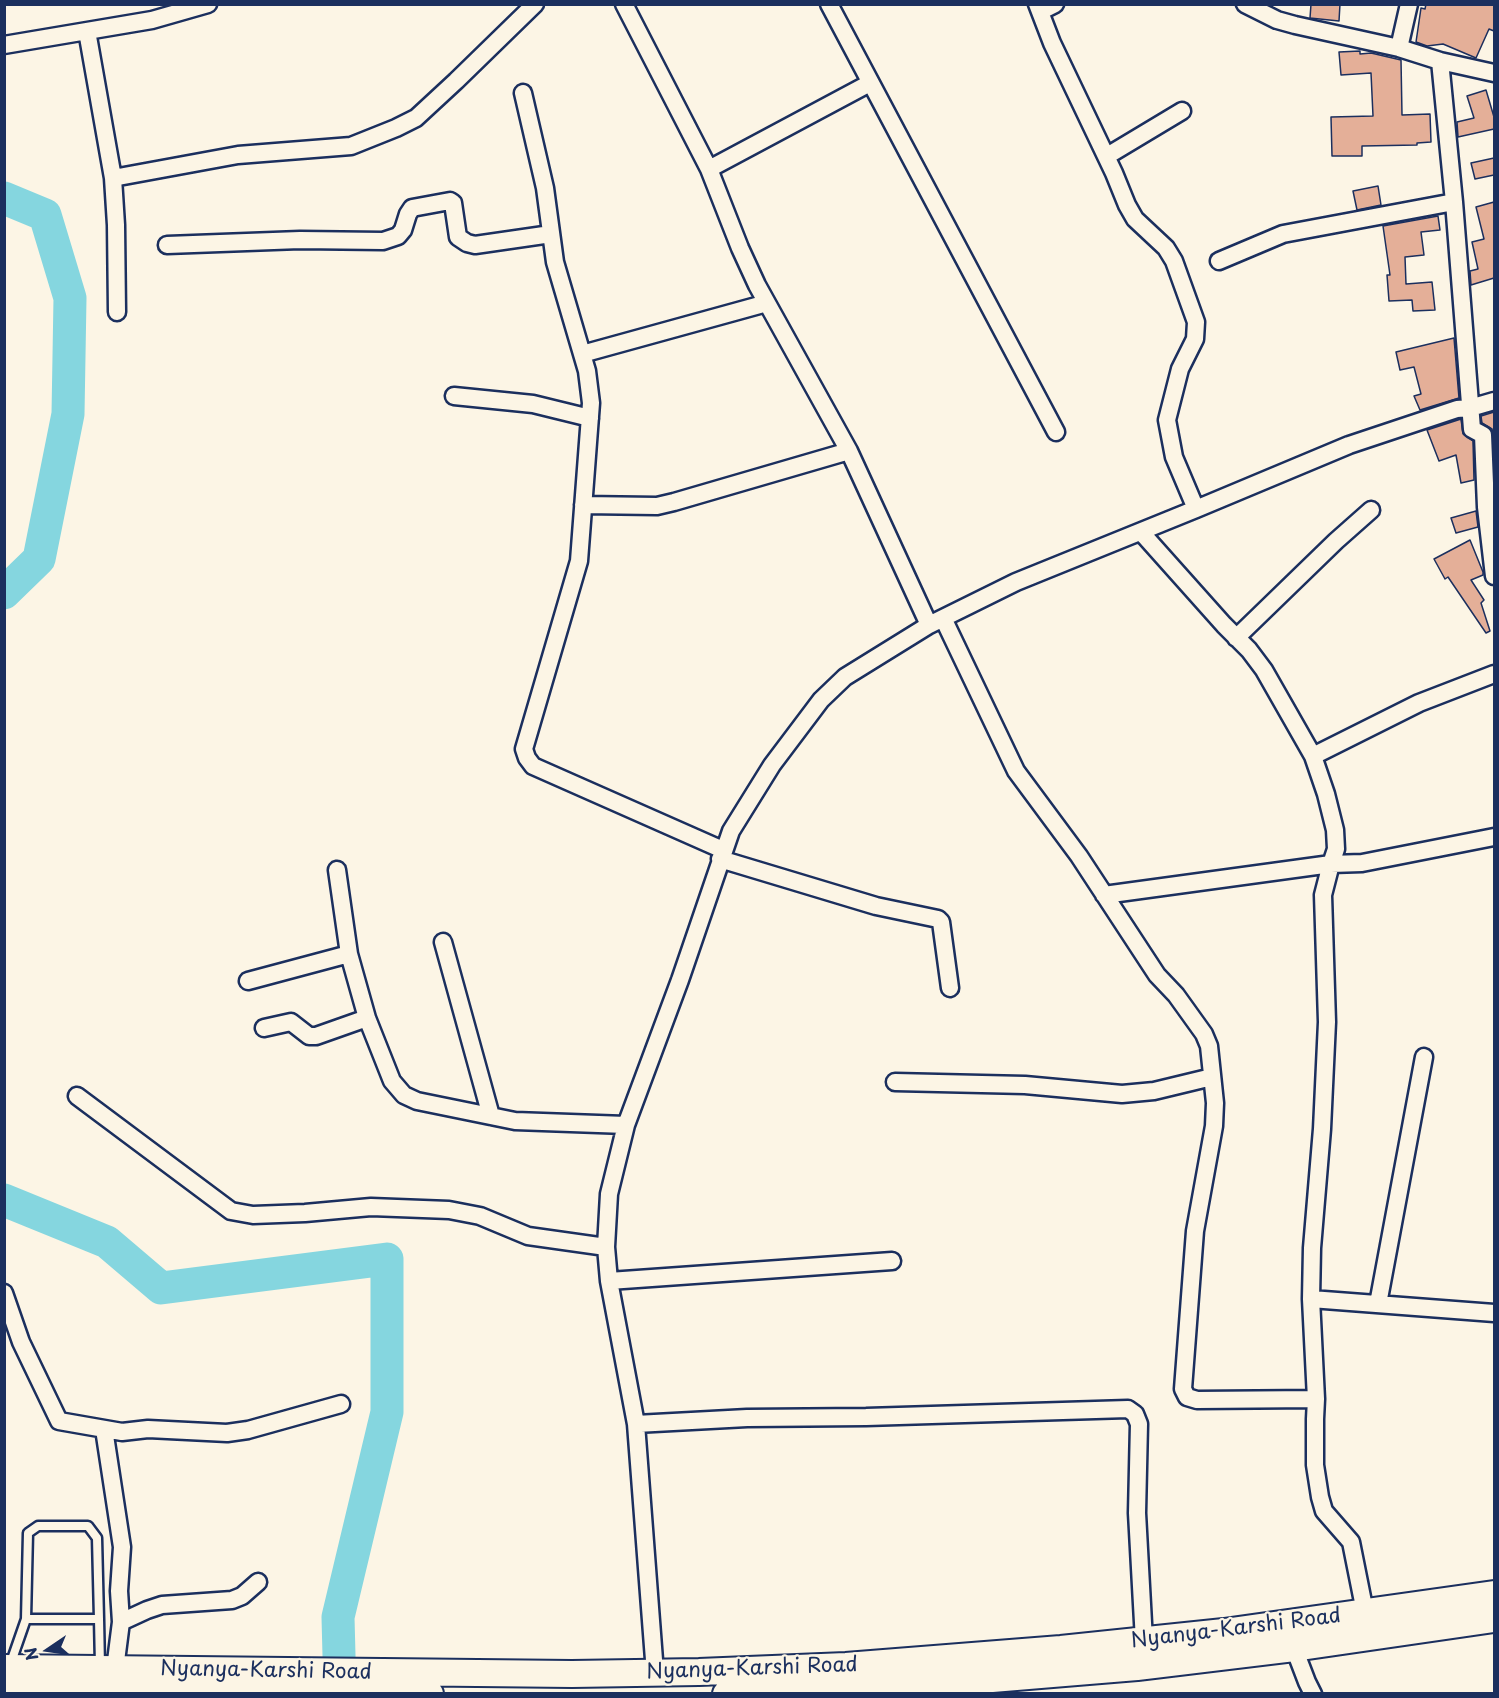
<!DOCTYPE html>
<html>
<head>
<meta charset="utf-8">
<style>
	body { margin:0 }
	#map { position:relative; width:1499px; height:1698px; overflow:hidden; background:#fcf5e5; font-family:"Playpen Sans",sans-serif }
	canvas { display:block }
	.frame { position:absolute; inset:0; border:6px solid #1b2f5e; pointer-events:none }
	.north { position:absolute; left:18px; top:1620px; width:60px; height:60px; -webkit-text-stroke:4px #fcf5e5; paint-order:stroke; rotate:257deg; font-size:16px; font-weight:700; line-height:24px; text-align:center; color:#1b2f5e }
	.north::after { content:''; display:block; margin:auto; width:21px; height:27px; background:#1b2f5e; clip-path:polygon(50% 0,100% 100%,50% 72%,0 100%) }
</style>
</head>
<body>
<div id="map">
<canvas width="1499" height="1698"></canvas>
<div class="frame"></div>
<div class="north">N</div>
</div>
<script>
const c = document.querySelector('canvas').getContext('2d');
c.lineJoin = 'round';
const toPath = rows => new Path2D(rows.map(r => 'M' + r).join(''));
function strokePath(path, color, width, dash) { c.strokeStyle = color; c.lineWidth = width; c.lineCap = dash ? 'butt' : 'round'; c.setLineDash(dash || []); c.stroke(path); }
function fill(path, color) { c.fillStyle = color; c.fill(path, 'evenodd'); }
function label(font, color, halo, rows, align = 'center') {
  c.font = font + ' "Playpen Sans",sans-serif'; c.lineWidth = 4.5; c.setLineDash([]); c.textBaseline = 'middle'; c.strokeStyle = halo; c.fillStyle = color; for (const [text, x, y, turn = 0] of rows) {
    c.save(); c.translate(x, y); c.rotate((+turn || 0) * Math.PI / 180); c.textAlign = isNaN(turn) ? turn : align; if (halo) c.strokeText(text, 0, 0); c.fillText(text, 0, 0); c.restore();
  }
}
const river = toPath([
	[4,198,45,215,70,298,68,414,39,559,4,593],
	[4,1200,107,1242,161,1288,387,1259,387,1412,338,1617,340,1694]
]);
const building = toPath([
	[1311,4,1340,4,1339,21,1310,18,1311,4],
	[1426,4,1494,4,1494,31,1489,29,1476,58,1443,44,1427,46,1416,42,1421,8,1425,9,1426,4],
	[1360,51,1360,54,1371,53,1401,60,1402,115,1430,114,1431,142,1417,143,1417,145,1362,146,1362,156,1332,156,1331,117,1373,116,1371,73,1341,75,1339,52,1360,51],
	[1486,90,1494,117,1494,129,1458,137,1457,122,1474,118,1467,96,1486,90],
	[1494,158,1494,175,1475,179,1471,163,1494,158],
	[1378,186,1381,205,1357,210,1353,191,1378,186],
	[1494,202,1494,278,1471,285,1470,271,1478,269,1472,242,1484,239,1476,207,1494,202],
	[1438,216,1440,230,1421,232,1424,255,1405,257,1406,284,1432,282,1435,310,1413,311,1412,300,1389,301,1387,275,1390,275,1383,226,1438,216],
	[1454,338,1459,398,1420,410,1414,396,1421,394,1414,367,1400,370,1396,352,1454,338],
	[1494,412,1494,459,1493,434,1492,429,1482,423,1481,416,1494,412],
	[1461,419,1463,434,1473,441,1474,480,1461,483,1456,455,1439,461,1427,430,1461,419],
	[1476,511,1478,527,1456,533,1451,518,1476,511],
	[1470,540,1483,572,1483,575,1471,580,1484,600,1481,603,1490,631,1486,633,1448,577,1445,579,1434,559,1470,540]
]);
const service = toPath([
	[26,1619,28,1533,38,1526,88,1526,97,1538,99,1619],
	[10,1665,26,1619,99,1619,100,1666]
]);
const minor = toPath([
	[624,4,709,169,740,248,757,285,849,451,929,625],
	[829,4,1056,432],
	[1037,4,1052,43,1114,173,1127,205,1135,219,1166,248,1174,261,1196,322,1195,339,1180,369,1167,420,1174,457,1196,509],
	[1245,4,1277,20,1295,25,1399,48,1440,61,1494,73],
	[1041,11,1055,4],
	[87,31,113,178,116,225,117,312],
	[4,45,152,20,208,4],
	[1399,48,1409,4],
	[1440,61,1454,202,1472,429,1483,435,1486,507,1494,576],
	[523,93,545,188,555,262,587,371,591,403,579,561,524,749,527,758,533,766,723,850],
	[1107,156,1182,111],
	[709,169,870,83],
	[113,178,238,155,351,146,396,128,416,118,456,81,535,4],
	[167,245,300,240,383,241,398,236,403,230,408,214,412,208,450,201,453,203,458,237,467,243,475,245,551,234],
	[1219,261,1283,234,1454,202],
	[582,354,767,303],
	[454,396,533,404,590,418],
	[583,505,657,506,674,502,849,451],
	[1141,532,1224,625,1249,650,1264,670,1313,756,1326,794,1335,830,1336,849,1331,864,1323,895,1327,1022,1322,1129,1312,1248,1311,1299,1316,1399,1315,1419,1315,1465,1320,1497,1324,1511,1351,1542,1365,1612],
	[943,618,1016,771,1079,856,1157,975,1176,995,1204,1034,1209,1046,1215,1103,1214,1126,1195,1231,1183,1389,1187,1397,1197,1400,1316,1399],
	[1236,638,1336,541,1371,510],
	[1313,756,1419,703,1494,674],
	[720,859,876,906,938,919,941,922,950,988],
	[337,870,349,954,367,1018,392,1081,404,1095,417,1101,515,1121,626,1125],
	[1104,895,1331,864,1362,863,1494,837],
	[443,942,491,1116],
	[248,981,349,954],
	[264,1028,291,1022,309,1036,316,1036,367,1018],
	[895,1082,1025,1085,1122,1094,1154,1091,1212,1077],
	[77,1096,231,1211,253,1215,305,1213,371,1207,449,1210,480,1216,528,1236,606,1247],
	[609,1281,892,1261],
	[4,1293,21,1342,59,1421,122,1432,148,1429,227,1433,248,1430,341,1404],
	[1311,1299,1494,1313],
	[1378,1304,1424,1057],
	[636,1424,747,1418,866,1417,1128,1409,1135,1414,1139,1424,1137,1513,1144,1641],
	[104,1429,122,1547,119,1591,121,1622,115,1669],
	[121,1622,147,1610,162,1605,232,1600,242,1596,258,1582],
	[1294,1648,1307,1682,1313,1694],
	[655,1673,636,1424,609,1281,606,1247,609,1194,626,1125,680,980,731,831,772,765,821,700,845,677,929,625,1016,582,1196,509,1349,445,1457,409,1470,408,1494,401]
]);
const primary = toPath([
	[4,1668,572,1674,699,1672,846,1666,1061,1649,1224,1632,1494,1594],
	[4,1692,123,1693,250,1690,430,1694],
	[726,1694,832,1690,968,1681,1137,1667,1294,1648,1494,1619]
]);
const streetNames = [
	["Nyanya-Karshi Road",1236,1629,-7],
	["Nyanya-Karshi Road",752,1669,-2],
	["Nyanya-Karshi Road",266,1671,1]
];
strokePath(river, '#85d6df', 33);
fill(building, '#e4af98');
strokePath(building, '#1b2f5e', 1.5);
strokePath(service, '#1b2f5e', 13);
strokePath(minor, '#1b2f5e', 21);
strokePath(primary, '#1b2f5e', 30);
strokePath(service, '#fcf5e5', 8);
strokePath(minor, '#fcf5e5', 16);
strokePath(primary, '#fcf5e5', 26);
label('21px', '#1b2f5e', '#fcf5e5', streetNames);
</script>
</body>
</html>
